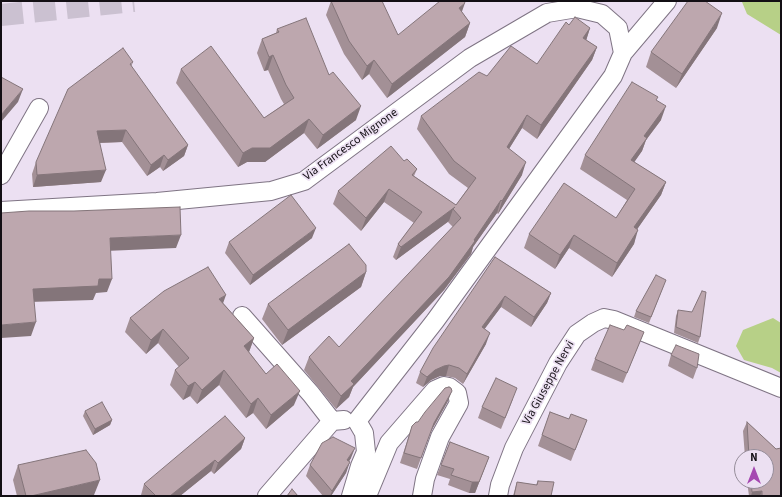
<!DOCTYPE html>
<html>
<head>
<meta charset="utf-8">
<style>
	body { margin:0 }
	#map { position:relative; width:782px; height:497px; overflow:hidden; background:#ece0f2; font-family:"Source Sans 3",sans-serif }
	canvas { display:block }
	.frame { position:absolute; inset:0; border:2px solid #130f14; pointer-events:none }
	.north { position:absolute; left:734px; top:449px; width:40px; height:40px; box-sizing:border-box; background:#ece0f2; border:1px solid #958c99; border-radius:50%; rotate:0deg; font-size:11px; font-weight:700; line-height:16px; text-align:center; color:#130f14 }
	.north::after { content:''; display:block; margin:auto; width:14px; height:18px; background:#a548b1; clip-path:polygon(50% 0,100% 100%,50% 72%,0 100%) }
</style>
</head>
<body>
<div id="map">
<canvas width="782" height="497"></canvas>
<div class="frame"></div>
<div class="north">N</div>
</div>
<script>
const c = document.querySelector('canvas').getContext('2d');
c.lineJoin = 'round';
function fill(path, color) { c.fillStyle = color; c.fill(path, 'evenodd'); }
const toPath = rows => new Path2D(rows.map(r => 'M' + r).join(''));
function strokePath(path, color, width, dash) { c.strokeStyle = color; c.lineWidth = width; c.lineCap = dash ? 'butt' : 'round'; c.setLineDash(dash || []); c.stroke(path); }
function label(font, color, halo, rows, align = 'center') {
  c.font = font + ' "Source Sans 3",sans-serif'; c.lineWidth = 3.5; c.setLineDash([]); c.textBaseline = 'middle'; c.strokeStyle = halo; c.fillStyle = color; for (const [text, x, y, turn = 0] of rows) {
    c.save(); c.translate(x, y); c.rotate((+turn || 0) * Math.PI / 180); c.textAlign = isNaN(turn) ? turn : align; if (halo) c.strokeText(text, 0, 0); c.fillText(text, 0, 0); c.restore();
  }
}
const green = toPath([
	[743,1,781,1,781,35,747,14,742,2],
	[773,318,781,323,781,373,772,368,744,360,736,346,743,330]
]);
const motorwayTunnel = toPath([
	[1,15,134,1]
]);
const minor = toPath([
	[623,53,667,1],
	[1,175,39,108],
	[1,211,157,202,271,191,304,181,470,58,547,13,577,8,602,14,618,28,623,53,613,76,435,321,357,421,364,433,366,452,360,466,351,496],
	[242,316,311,394,332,421],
	[267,496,332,421,344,420],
	[367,496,389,443,435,390,444,386,449,387,457,393,459,403,440,437,425,479,422,496],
	[498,496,500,485,514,448,558,363,577,334,593,323,604,318,614,320,781,388]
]);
const wall = toPath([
	[331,1,398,35,462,12,470,23,465,37,387,98,369,74,362,80,344,54,326,15],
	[569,25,590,28,586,40,597,47,592,60,537,139,522,128,509,149,522,175,498,214,497,213,473,247,471,254,444,290,353,387,349,397,336,409,304,370,309,357,339,347,453,227,448,222,449,221,396,260,393,257,398,244,414,223,384,202,361,231,333,204,338,191,404,161,417,169,414,176,456,205,468,188,449,174,417,129,421,116,487,76,537,64],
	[717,28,676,88,646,67,651,52],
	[277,29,329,75,356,120,317,149,304,133,265,162,247,162,238,167,176,83,181,69,264,118,284,104,281,99,268,70,264,71,257,53,262,39,276,33],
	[133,62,131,67,188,145,184,156,163,171,160,167,147,176,122,142,100,143,101,182,33,187,32,174,36,162],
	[657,101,661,120,646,140,642,151,634,162,666,182,661,195,637,229,634,244,612,277,569,248,555,269,524,248,529,234,616,218,627,200,580,169,585,155],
	[312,238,250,285,225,253,229,242],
	[495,257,551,293,547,303,531,327,501,307,484,329,486,344,463,384,455,378,446,376,440,376,431,380,423,387,416,383,420,372],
	[366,272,361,287,282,345,262,319,268,304],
	[664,285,649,323,634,317,636,311],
	[223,303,254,338,249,352,266,374,294,405,266,429,253,413,246,418,219,385,197,404,190,396,183,400,170,385,175,370,179,367,158,343,146,354,125,332,130,318],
	[678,310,700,337,698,343,674,333,676,316],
	[624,330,644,332,623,383,591,370,595,359],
	[671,355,697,368,693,379,668,366],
	[513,399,501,429,478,418,482,407],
	[448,401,430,433,417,469,400,463,412,426,418,422],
	[85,411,112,420,110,425,93,435,83,416],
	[550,412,569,419,587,420,571,461,538,446],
	[747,422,776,449,781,496,749,496,747,481,766,481,766,457,745,457,743,431],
	[245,438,241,449,214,474,211,471,180,496,142,496,141,495,144,484],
	[450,442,489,457,475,493,469,493,448,485,450,479,437,475],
	[351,458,349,461,346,473,331,496,323,496,306,476,310,465],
	[18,465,94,495,91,496,17,496,13,480],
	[538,481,551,496,513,496,517,482,536,485]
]);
const shadedWall = toPath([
	[465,3,460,17,459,8],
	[722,13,717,28,676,88,682,74],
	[470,23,465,37,387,98,392,84],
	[590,28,586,41,583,38],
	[597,47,592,60,537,139,541,125],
	[273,55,268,70,264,71,269,57],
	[374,60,369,74,362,80,367,66],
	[23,89,18,102,1,122,1,115],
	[361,106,356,120,317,149,323,135],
	[666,106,661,120,646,140,642,151,626,174,631,160,644,136],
	[527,115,522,128,502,160,507,147],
	[309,119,304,133,265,162,247,162,238,167,243,153],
	[126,130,122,142,93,143,97,131],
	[188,145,184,156,163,171,168,160],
	[164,155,160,167,147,176,151,165],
	[526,162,522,175,498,214,502,201],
	[106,170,101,182,33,187,37,175],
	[666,182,661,195,629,241,634,227],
	[389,189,384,202,361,231,366,218],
	[501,200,497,213,473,247,471,254,444,290,353,387,349,397,336,409,341,396,351,381,474,240],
	[455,207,453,209,449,221,396,260,401,247],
	[316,228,312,238,250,285,253,275],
	[638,230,634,244,612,277,617,263],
	[181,235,176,248,105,251,110,238],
	[574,235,569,248,555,269,560,255],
	[366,272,361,287,282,345,288,330],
	[99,279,112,279,107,292,96,293,93,300,29,302,33,289],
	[551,293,547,303,531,327,534,317],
	[226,295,221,309,219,299],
	[505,296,501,307,478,338,482,327],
	[36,322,31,336,1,338,1,325],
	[163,329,158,343,146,354,151,340],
	[490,333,486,344,463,384,467,374],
	[254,338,249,352,244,346],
	[449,365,446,376,440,376,431,380,423,387,427,377,435,370,444,366],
	[224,370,219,385,197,404,202,390],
	[195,382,190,396,183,400,188,386],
	[300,391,294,405,266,429,271,415],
	[452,391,448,401,430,433,434,423],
	[258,398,253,413,246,418,251,404],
	[112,420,110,425,93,435,95,429],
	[245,438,241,449,214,474,218,463],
	[355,448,351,458,343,471,347,460],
	[489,457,475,493,469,493,472,482],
	[215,460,211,471,180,496,170,496],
	[350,462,346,473,331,496,330,496,332,491],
	[100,480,94,495,91,496,31,496],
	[762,491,760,496,751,496,752,492]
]);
const building = toPath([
	[332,1,382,1,398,35,440,1,464,1,465,3,459,8,470,23,392,84,374,60,367,66,349,41,331,1,332,1],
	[688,1,705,1,722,13,682,74,651,52,688,1],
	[575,17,590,28,583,38,597,47,541,125,527,115,507,147,526,162,502,201,501,200,474,240,475,241,449,277,351,381,354,384,341,396,309,357,329,336,339,347,461,218,453,209,455,207,401,247,398,244,422,212,389,189,366,218,338,191,391,146,404,161,407,159,417,169,412,175,456,205,476,178,454,161,421,116,479,72,487,76,511,46,537,64,566,22,569,25,575,17],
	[306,18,329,75,333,72,361,106,323,135,309,119,270,148,252,148,243,153,181,69,211,46,264,118,294,98,286,85,273,55,269,57,262,39,279,32,277,29,306,18],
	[123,48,133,62,130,64,188,145,168,160,164,155,151,165,126,130,97,131,106,170,37,175,36,162,68,89,123,48],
	[1,77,23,89,1,115,1,77],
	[632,82,658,97,656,100,666,106,644,136,647,138,631,160,666,182,634,227,638,230,617,263,574,235,560,255,529,234,564,183,616,218,635,189,585,155,632,82],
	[291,195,316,228,253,275,229,242,291,195],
	[180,207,181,235,110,238,112,279,99,279,98,286,33,289,36,322,1,325,1,213,29,211,74,211,180,207],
	[349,244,366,265,366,272,288,330,268,304,349,244],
	[495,257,551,293,534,317,505,296,482,327,490,333,467,374,459,368,449,365,444,366,435,370,427,377,420,372,433,348,495,257],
	[208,267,226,295,219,299,254,338,244,346,266,374,277,364,300,391,271,415,258,398,251,404,224,370,202,390,195,382,188,386,175,370,189,358,163,329,151,340,130,318,164,291,208,267],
	[656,275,666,280,651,317,636,311,656,275],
	[702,291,706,292,700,337,676,327,678,310,692,312,702,291],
	[610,325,624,330,627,325,644,332,627,373,595,359,610,325],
	[676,345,699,354,697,368,671,355,676,345],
	[496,378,517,388,505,418,482,407,496,378],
	[449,387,451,388,452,391,434,423,421,458,404,453,412,426,416,422,418,422,425,412,445,388,449,387],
	[102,402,112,420,95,429,85,411,102,402],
	[550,412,569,419,571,414,587,420,575,450,542,435,550,412],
	[225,416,245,438,218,463,215,460,170,496,156,496,144,484,225,416],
	[747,422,776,449,781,448,781,496,762,496,762,491,752,492,751,481,766,481,766,457,749,457,747,422],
	[333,437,355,448,347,460,350,462,332,491,310,465,322,443,333,437],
	[450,442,489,457,479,482,472,482,451,475,454,469,441,465,450,442],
	[86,450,96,463,100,480,31,496,26,496,18,465,86,450],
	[538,481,554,482,551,496,514,496,517,482,537,485,538,481],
	[292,489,298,496,287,496,292,489]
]);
const streetNames = [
	["Via Francesco Mignone",351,145,-36],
	["Via Giuseppe Nervi",549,383,-61]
];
fill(green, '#b7d087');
strokePath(motorwayTunnel, '#cbc1d1', 22, [22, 11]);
strokePath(minor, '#7f7484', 20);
strokePath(minor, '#fff', 18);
fill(wall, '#a39096');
fill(shadedWall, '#84757a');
fill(building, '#bda7ae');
strokePath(building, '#84757a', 1);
label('12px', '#130f14', '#ece0f2', streetNames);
</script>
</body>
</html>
